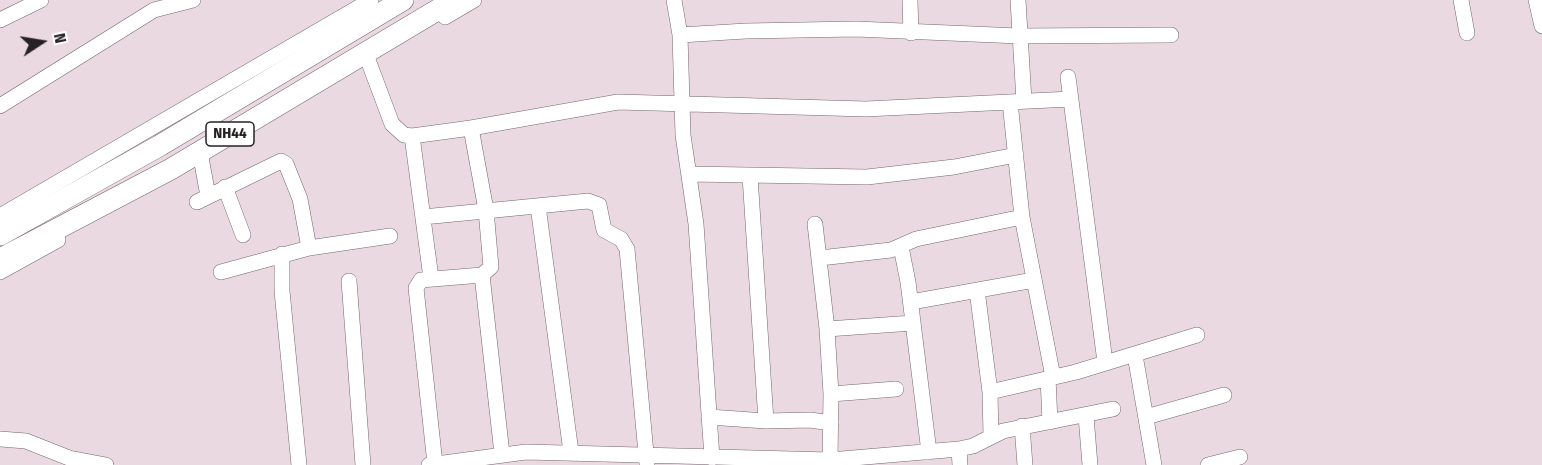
<!DOCTYPE html>
<html>
<head>
<meta charset="utf-8">
<style>
	body { margin:0 }
	#map { position:relative; width:1542px; height:465px; overflow:hidden; background:#ebd9e2; font-family:"Fira Sans Condensed",sans-serif }
	canvas { display:block }
	.north { position:absolute; left:12px; top:12px; width:60px; height:60px; -webkit-text-stroke:4px #fff; paint-order:stroke; rotate:78deg; font-size:16px; font-weight:700; line-height:24px; text-align:center; color:#272124 }
	.north::after { content:''; display:block; margin:auto; width:21px; height:27px; background:#272124; clip-path:polygon(50% 0,100% 100%,50% 72%,0 100%) }
</style>
</head>
<body>
<div id="map">
<canvas width="1542" height="465"></canvas>
<div class="north">N</div>
</div>
<script>
const c = document.querySelector('canvas').getContext('2d');
c.lineJoin = 'round';
const toPath = rows => new Path2D(rows.map(r => 'M' + r).join(''));
function strokePath(path, color, width, dash) { c.strokeStyle = color; c.lineWidth = width; c.lineCap = dash ? 'butt' : 'round'; c.setLineDash(dash || []); c.stroke(path); }
function label(font, color, halo, rows, align = 'center') {
  c.font = font + ' "Fira Sans Condensed",sans-serif'; c.lineWidth = 4.5; c.setLineDash([]); c.textBaseline = 'middle'; c.strokeStyle = halo; c.fillStyle = color; for (const [text, x, y, turn = 0] of rows) {
    c.save(); c.translate(x, y); c.rotate((+turn || 0) * Math.PI / 180); c.textAlign = isNaN(turn) ? turn : align; if (halo) c.strokeText(text, 0, 0); c.fillText(text, 0, 0); c.restore();
  }
}
const minor = toPath([
	[674,0,680,35,683,135,696,224,712,458],
	[910,0,911,33],
	[1018,0,1024,101],
	[1461,0,1467,33],
	[1536,0,1542,26],
	[445,17,474,0],
	[0,20,41,0],
	[680,35,746,31,856,29,1019,36,1171,35],
	[365,52,392,124,404,135,412,136,471,128,618,102,866,109,1071,99],
	[1068,77,1105,362],
	[1010,102,1022,217,1053,377],
	[0,106,154,10,193,0],
	[412,136,431,278],
	[200,152,208,196],
	[689,174,867,177,954,167,1016,155],
	[750,176,766,421],
	[225,187,243,235],
	[197,202,281,161,286,164,300,199,309,248],
	[538,206,571,452],
	[0,216,371,0],
	[423,217,588,201,599,205,604,230,621,239,627,249,647,464],
	[815,224,827,329,831,394,830,460],
	[901,247,908,282,929,452],
	[282,254,282,291,299,465],
	[820,258,891,250,916,239,1022,217],
	[0,272,58,240],
	[221,272,309,248,390,236],
	[482,275,502,454],
	[349,281,363,465],
	[977,290,990,392,991,436],
	[911,302,1034,280],
	[827,329,913,323],
	[1135,355,1154,465],
	[1048,378,1050,422],
	[990,392,1076,372,1197,335],
	[831,394,896,389],
	[1086,416,1090,465],
	[709,417,766,421,810,420,831,423],
	[1146,417,1224,395],
	[1022,426,1025,465],
	[0,439,26,441,69,458,106,465],
	[959,449,960,465],
	[435,464,416,288,421,280,482,275,491,267,486,210,471,128],
	[429,465,526,452,830,460,959,449,973,446,1003,431,1113,409],
	[1208,465,1240,457]
]);
const highway = toPath([
	[0,235,159,146,403,0],
	[0,259,171,169,454,0]
]);
const shields = [
	[230,134,48]
];
const shieldNames = [
	["NH44",230,134]
];
strokePath(minor, '#75666e', 16);
strokePath(highway, '#75666e', 22);
strokePath(minor, '#fff', 15);
strokePath(highway, '#fff', 21);
for (const [x, y, w] of shields) { const box = new Path2D(); box.roundRect(x - w / 2, y - 12, w, 24, 4.5); c.fillStyle = '#fff'; c.fill(box); strokePath(box, '#272124', 1.5); }
label('bold 15px', '#272124', null, shieldNames);
</script>
</body>
</html>
